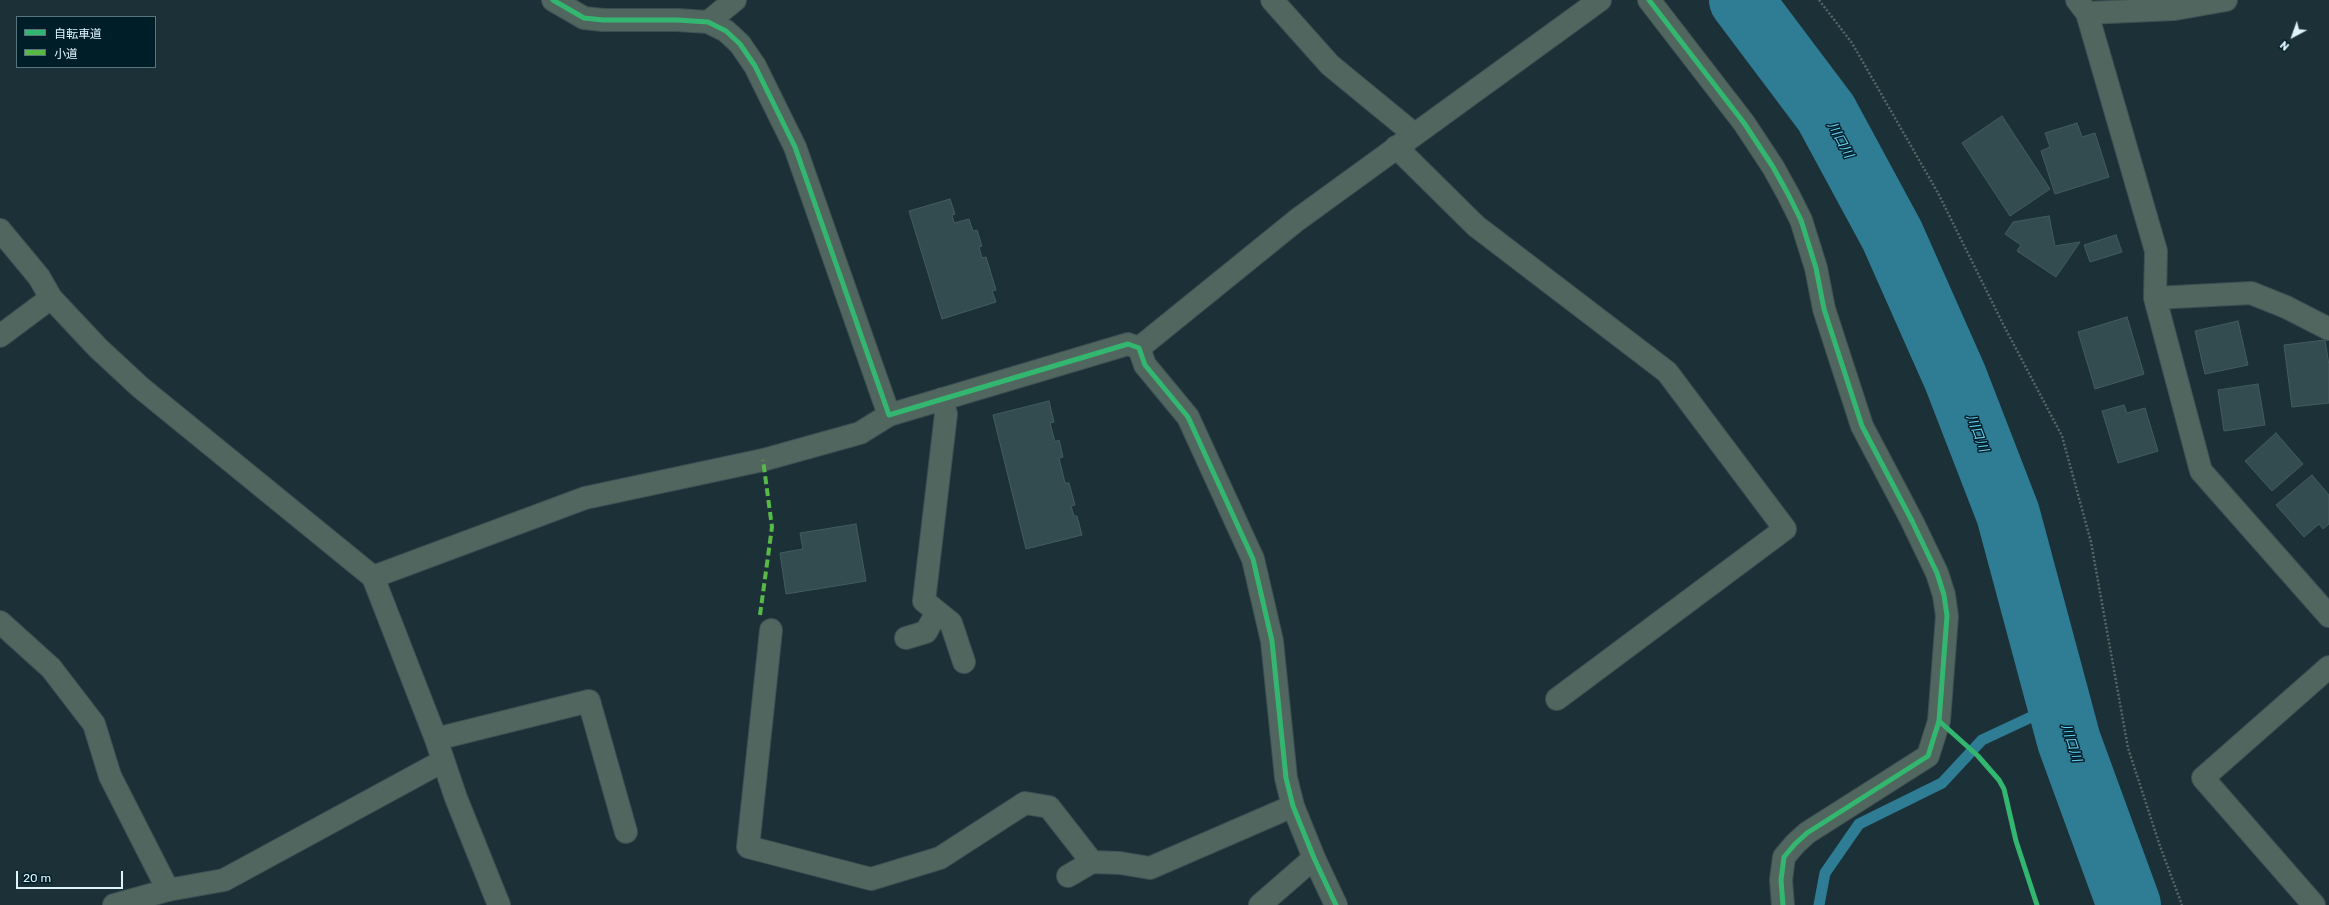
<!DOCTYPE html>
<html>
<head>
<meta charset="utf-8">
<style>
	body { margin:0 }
	#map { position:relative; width:2329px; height:905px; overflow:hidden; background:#1b3137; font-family:Rubik,"Noto Sans JP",sans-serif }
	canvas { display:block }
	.legend { position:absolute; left:16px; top:16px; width:140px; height:52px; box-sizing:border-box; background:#001e28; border:1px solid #59747c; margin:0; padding:5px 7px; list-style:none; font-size:12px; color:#def4fb }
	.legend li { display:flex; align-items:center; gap:8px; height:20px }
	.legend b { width:20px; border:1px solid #59747c }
	.north { position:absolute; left:2273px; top:16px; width:40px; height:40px; -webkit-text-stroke:3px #001e28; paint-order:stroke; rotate:221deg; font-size:11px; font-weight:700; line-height:16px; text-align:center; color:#def4fb }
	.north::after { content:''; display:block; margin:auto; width:14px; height:18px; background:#def4fb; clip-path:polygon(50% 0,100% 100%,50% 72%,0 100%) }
	.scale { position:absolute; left:16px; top:871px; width:107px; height:18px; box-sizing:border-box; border:2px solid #def4fb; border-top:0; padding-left:5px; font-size:12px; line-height:14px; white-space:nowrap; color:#def4fb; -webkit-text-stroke:3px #001e28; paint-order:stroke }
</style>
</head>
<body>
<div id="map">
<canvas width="2329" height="905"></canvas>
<ul class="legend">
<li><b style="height:5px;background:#33b770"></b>自転車道</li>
<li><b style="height:5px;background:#58b947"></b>小道</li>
</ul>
<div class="north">N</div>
<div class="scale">20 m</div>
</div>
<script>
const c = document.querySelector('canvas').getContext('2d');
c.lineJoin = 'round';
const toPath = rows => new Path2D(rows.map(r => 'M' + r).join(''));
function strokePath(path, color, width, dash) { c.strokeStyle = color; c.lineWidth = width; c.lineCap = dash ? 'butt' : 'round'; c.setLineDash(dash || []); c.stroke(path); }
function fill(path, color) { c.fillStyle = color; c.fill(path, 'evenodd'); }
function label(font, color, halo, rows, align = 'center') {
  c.font = font + ' Rubik,"Noto Sans JP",sans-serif'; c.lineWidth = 3; c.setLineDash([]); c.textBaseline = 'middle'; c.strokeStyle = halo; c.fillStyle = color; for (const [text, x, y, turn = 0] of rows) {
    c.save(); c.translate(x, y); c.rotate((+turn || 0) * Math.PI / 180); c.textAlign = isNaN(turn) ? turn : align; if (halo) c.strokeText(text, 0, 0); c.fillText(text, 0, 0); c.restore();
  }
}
const stream = toPath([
	[1819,905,1825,873,1859,824,1942,783,1982,740,2059,704]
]);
const river = toPath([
	[1741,0,1826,113,1892,235,1955,377,2008,514,2069,741,2129,905]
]);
const building = toPath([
	[2002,116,2050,189,2010,216,1962,143,2002,116],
	[2077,123,2082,137,2095,133,2109,177,2055,194,2041,151,2050,147,2045,133,2077,123],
	[950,199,955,214,952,215,954,223,969,219,973,231,977,230,982,246,979,247,982,258,986,257,996,290,992,291,996,302,942,319,909,211,950,199],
	[2049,216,2055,246,2080,242,2056,277,2017,251,2021,245,2005,234,2013,222,2049,216],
	[2116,235,2122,252,2090,262,2084,245,2116,235],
	[2127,317,2144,374,2095,389,2078,332,2127,317],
	[2238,321,2248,365,2205,374,2195,331,2238,321],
	[2325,340,2329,365,2329,403,2292,407,2284,345,2325,340],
	[2258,384,2265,425,2224,431,2218,390,2258,384],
	[1049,401,1054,422,1050,423,1055,442,1059,440,1063,457,1059,458,1065,483,1069,483,1075,505,1071,506,1074,516,1077,516,1082,535,1026,549,993,415,1049,401],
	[2124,405,2127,413,2145,408,2158,451,2118,463,2102,411,2124,405],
	[2276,433,2303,464,2272,491,2245,461,2276,433],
	[2312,475,2329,495,2329,524,2323,529,2319,524,2304,537,2276,505,2312,475],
	[856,524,866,581,786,594,780,553,803,549,800,533,856,524]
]);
const path = toPath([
	[1819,0,1852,43,1938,193,2003,324,2062,436,2091,542,2128,748,2160,846,2182,905]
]);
const service = toPath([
	[1272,0,1330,65,1414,134],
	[1396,147,1476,226,1667,372,1785,529,1557,699],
	[942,399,946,414,924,601,951,623,964,662],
	[373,577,585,498,763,460,860,433,889,415],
	[906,638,926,632,937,612],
	[114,905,168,890,224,880,443,761]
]);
const minor = toPath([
	[553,0,584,18,603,20,677,20,708,22,726,31,740,44,755,66,795,147,889,415,1128,344,1139,348,1145,365,1188,417,1253,559,1272,641,1286,778,1293,806,1314,858,1336,905],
	[1649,0,1744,123,1773,167,1788,194,1801,220,1816,268,1824,309,1862,426,1912,521,1937,573,1944,595,1947,616,1939,721,1928,756,1807,833,1795,844,1784,857,1781,880,1783,905],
	[2077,0,2087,13,2156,251,2155,298,2201,471,2329,616],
	[2087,13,2175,9,2226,0],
	[708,22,735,0],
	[0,230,39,277,51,298,98,348,140,387,373,577,436,739,456,798,499,905],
	[2155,298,2251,293,2286,307,2329,329],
	[0,336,51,298],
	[1139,348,1297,220,1600,0],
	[0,622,51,668,94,724,110,776,168,890],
	[771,630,748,847,871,879,940,858,1025,803,1049,807,1092,862,1068,876],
	[436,739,589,701,626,832],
	[1092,862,1120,863,1150,868,1293,806],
	[1260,905,1314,858],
	[2314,905,2203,778,2329,667]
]);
const quiet = toPath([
	[760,615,772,527,763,460]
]);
const cycleway = toPath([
	[553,0,584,18,603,20,677,20,708,22,726,31,740,44,755,66,795,147,889,415,1128,344,1139,348,1145,365,1188,417,1253,559,1272,641,1286,778,1293,806,1314,858,1336,905],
	[1649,0,1744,123,1773,167,1788,194,1801,220,1816,268,1824,309,1862,426,1912,521,1937,573,1944,595,1947,616,1939,721,1928,756,1807,833,1795,844,1784,857,1781,880,1783,905],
	[1939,721,1978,756,1999,780,2004,789,2016,841,2037,905]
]);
const waterNames = [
	["川口川",1840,140,61],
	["川口川",1977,433,69],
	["川口川",2071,743,72]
];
strokePath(stream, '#2f7d95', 11);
strokePath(river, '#2f7d95', 64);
fill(building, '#334c4f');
strokePath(building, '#425c61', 1);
strokePath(service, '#3d4f54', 24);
strokePath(minor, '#3d4f54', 24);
strokePath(path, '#566766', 2.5, [2, 2]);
strokePath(service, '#51665e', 22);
strokePath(minor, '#51665e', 22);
strokePath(quiet, '#58b947', 4, [8, 4]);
strokePath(cycleway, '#33b770', 5);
label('italic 13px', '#67d5f9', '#001e28', waterNames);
</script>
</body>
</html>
